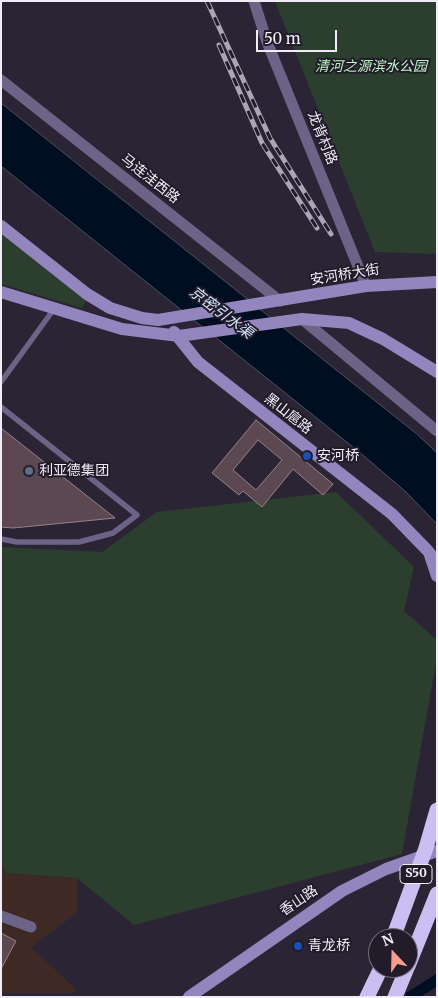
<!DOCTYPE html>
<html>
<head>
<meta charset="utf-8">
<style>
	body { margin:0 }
	#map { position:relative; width:438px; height:998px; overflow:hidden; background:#2b2434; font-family:Merriweather,serif }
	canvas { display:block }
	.frame { position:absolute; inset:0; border:2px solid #f1edf8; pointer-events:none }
	.north { position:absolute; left:368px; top:928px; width:50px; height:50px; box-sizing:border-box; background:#211b2a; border:1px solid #746f7c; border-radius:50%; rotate:339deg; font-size:14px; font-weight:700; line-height:20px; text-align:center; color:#f1edf8 }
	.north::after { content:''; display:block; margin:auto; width:18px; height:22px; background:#f59d8e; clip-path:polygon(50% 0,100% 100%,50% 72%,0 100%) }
	.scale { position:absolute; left:256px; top:30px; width:81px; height:22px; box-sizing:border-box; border:2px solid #f1edf8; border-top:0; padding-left:6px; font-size:15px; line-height:18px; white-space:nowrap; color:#f1edf8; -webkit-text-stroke:4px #211b2a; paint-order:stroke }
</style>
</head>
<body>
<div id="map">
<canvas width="438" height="998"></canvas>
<div class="frame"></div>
<div class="north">N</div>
<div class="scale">50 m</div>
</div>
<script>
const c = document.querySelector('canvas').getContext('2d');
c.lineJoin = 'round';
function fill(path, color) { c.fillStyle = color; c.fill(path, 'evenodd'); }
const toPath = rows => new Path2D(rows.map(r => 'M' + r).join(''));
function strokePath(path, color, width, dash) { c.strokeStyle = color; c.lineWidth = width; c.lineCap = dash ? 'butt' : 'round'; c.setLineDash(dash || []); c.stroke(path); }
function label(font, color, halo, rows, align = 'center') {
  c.font = font + ' Merriweather,"Noto Sans SC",serif'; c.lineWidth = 4; c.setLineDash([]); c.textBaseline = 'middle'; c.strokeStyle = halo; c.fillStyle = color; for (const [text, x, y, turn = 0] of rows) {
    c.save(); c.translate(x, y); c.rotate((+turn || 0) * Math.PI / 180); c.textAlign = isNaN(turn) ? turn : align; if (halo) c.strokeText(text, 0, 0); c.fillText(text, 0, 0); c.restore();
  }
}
const commercial = toPath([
	[1,861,5,873,77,878,77,913,31,947,76,989,75,993,1,993]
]);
const green = toPath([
	[275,1,437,1,437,254,375,252],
	[1,233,86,300,82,308,1,284],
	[336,492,414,567,404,611,437,640,437,657,402,854,134,925,77,878,5,873,1,861,1,547,102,552,157,512]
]);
const water = toPath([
	[1,103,418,435,437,453,437,524,405,491,358,451,1,166,1,103]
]);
const canal = toPath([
	[410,997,437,980]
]);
const building = toPath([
	[256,420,333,484,323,495,293,469,262,507,243,491,239,495,212,473,256,420],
	[258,440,282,460,256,490,233,470,258,440],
	[1,428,115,518,13,528,1,527,1,428],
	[1,933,16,941,1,969,1,933]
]);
const lane = toPath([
	[1,382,54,309],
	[1,407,137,515,113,533,79,542,17,542,1,539]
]);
const street = toPath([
	[254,1,267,42,366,286],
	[1,80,280,301],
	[302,319,437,431],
	[1,916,31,927]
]);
const secondary = toPath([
	[1,226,87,294,110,308,142,318,158,320,366,286,437,282],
	[1,292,122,329,179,336,302,319,349,323,383,339,437,372],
	[174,332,198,362,392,514,428,551,437,562],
	[430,555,437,576],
	[189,997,342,891,386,869,437,851]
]);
const highway = toPath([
	[408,966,437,894],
	[367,997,381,968],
	[395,997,407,968]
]);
const rail = toPath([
	[207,1,270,138,331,234],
	[219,45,262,143,317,228]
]);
const highwayBridge = toPath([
	[393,938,426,848,437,810]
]);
const markers = [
	[307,456,5,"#1a4fb4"],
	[29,471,5,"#5c6f8a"],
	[298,946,5,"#1a4fb4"]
];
const shields = [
	[416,874,32]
];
const shieldNames = [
	["S50",416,874]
];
const parkNames = [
	["清河之源滨水公园",371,67]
];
const streetNames = [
	["龙背村路",322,138,68],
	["马连洼西路",150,179,38],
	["安河桥大街",345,275,-9],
	["黑山扈路",288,414,38],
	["香山路",299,901,-34]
];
const poiNames = [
	["安河桥",317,456],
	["利亚德集团",39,471],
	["青龙桥",308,946]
];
const waterNames = [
	["京密引水渠",221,313,37]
];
fill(commercial, '#3d2a25');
fill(green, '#2c3f2e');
fill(water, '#000e21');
strokePath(water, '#485162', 1);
strokePath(canal, '#000e21', 11);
fill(building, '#5c4850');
strokePath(building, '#98818a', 1);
strokePath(lane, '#6c6487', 5.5);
strokePath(street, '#6c6487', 11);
strokePath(secondary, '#9386be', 12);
strokePath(highway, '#cabef2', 15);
strokePath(rail, '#aba6b3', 5);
strokePath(rail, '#211b2a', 3, [9]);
strokePath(highwayBridge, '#cabef2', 15);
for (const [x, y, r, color] of markers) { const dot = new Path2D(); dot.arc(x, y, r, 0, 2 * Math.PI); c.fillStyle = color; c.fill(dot); strokePath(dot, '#211b2a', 2); }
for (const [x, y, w] of shields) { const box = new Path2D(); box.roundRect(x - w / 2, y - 9.5, w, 19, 4); c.fillStyle = '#211b2a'; c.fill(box); strokePath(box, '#f1edf8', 1); }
label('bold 12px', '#f1edf8', null, shieldNames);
label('italic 14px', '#bbf4c0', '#211b2a', parkNames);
label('14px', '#f1edf8', '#211b2a', streetNames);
label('14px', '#f1edf8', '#211b2a', poiNames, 'left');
label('italic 15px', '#d1e6fc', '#211b2a', waterNames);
</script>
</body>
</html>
